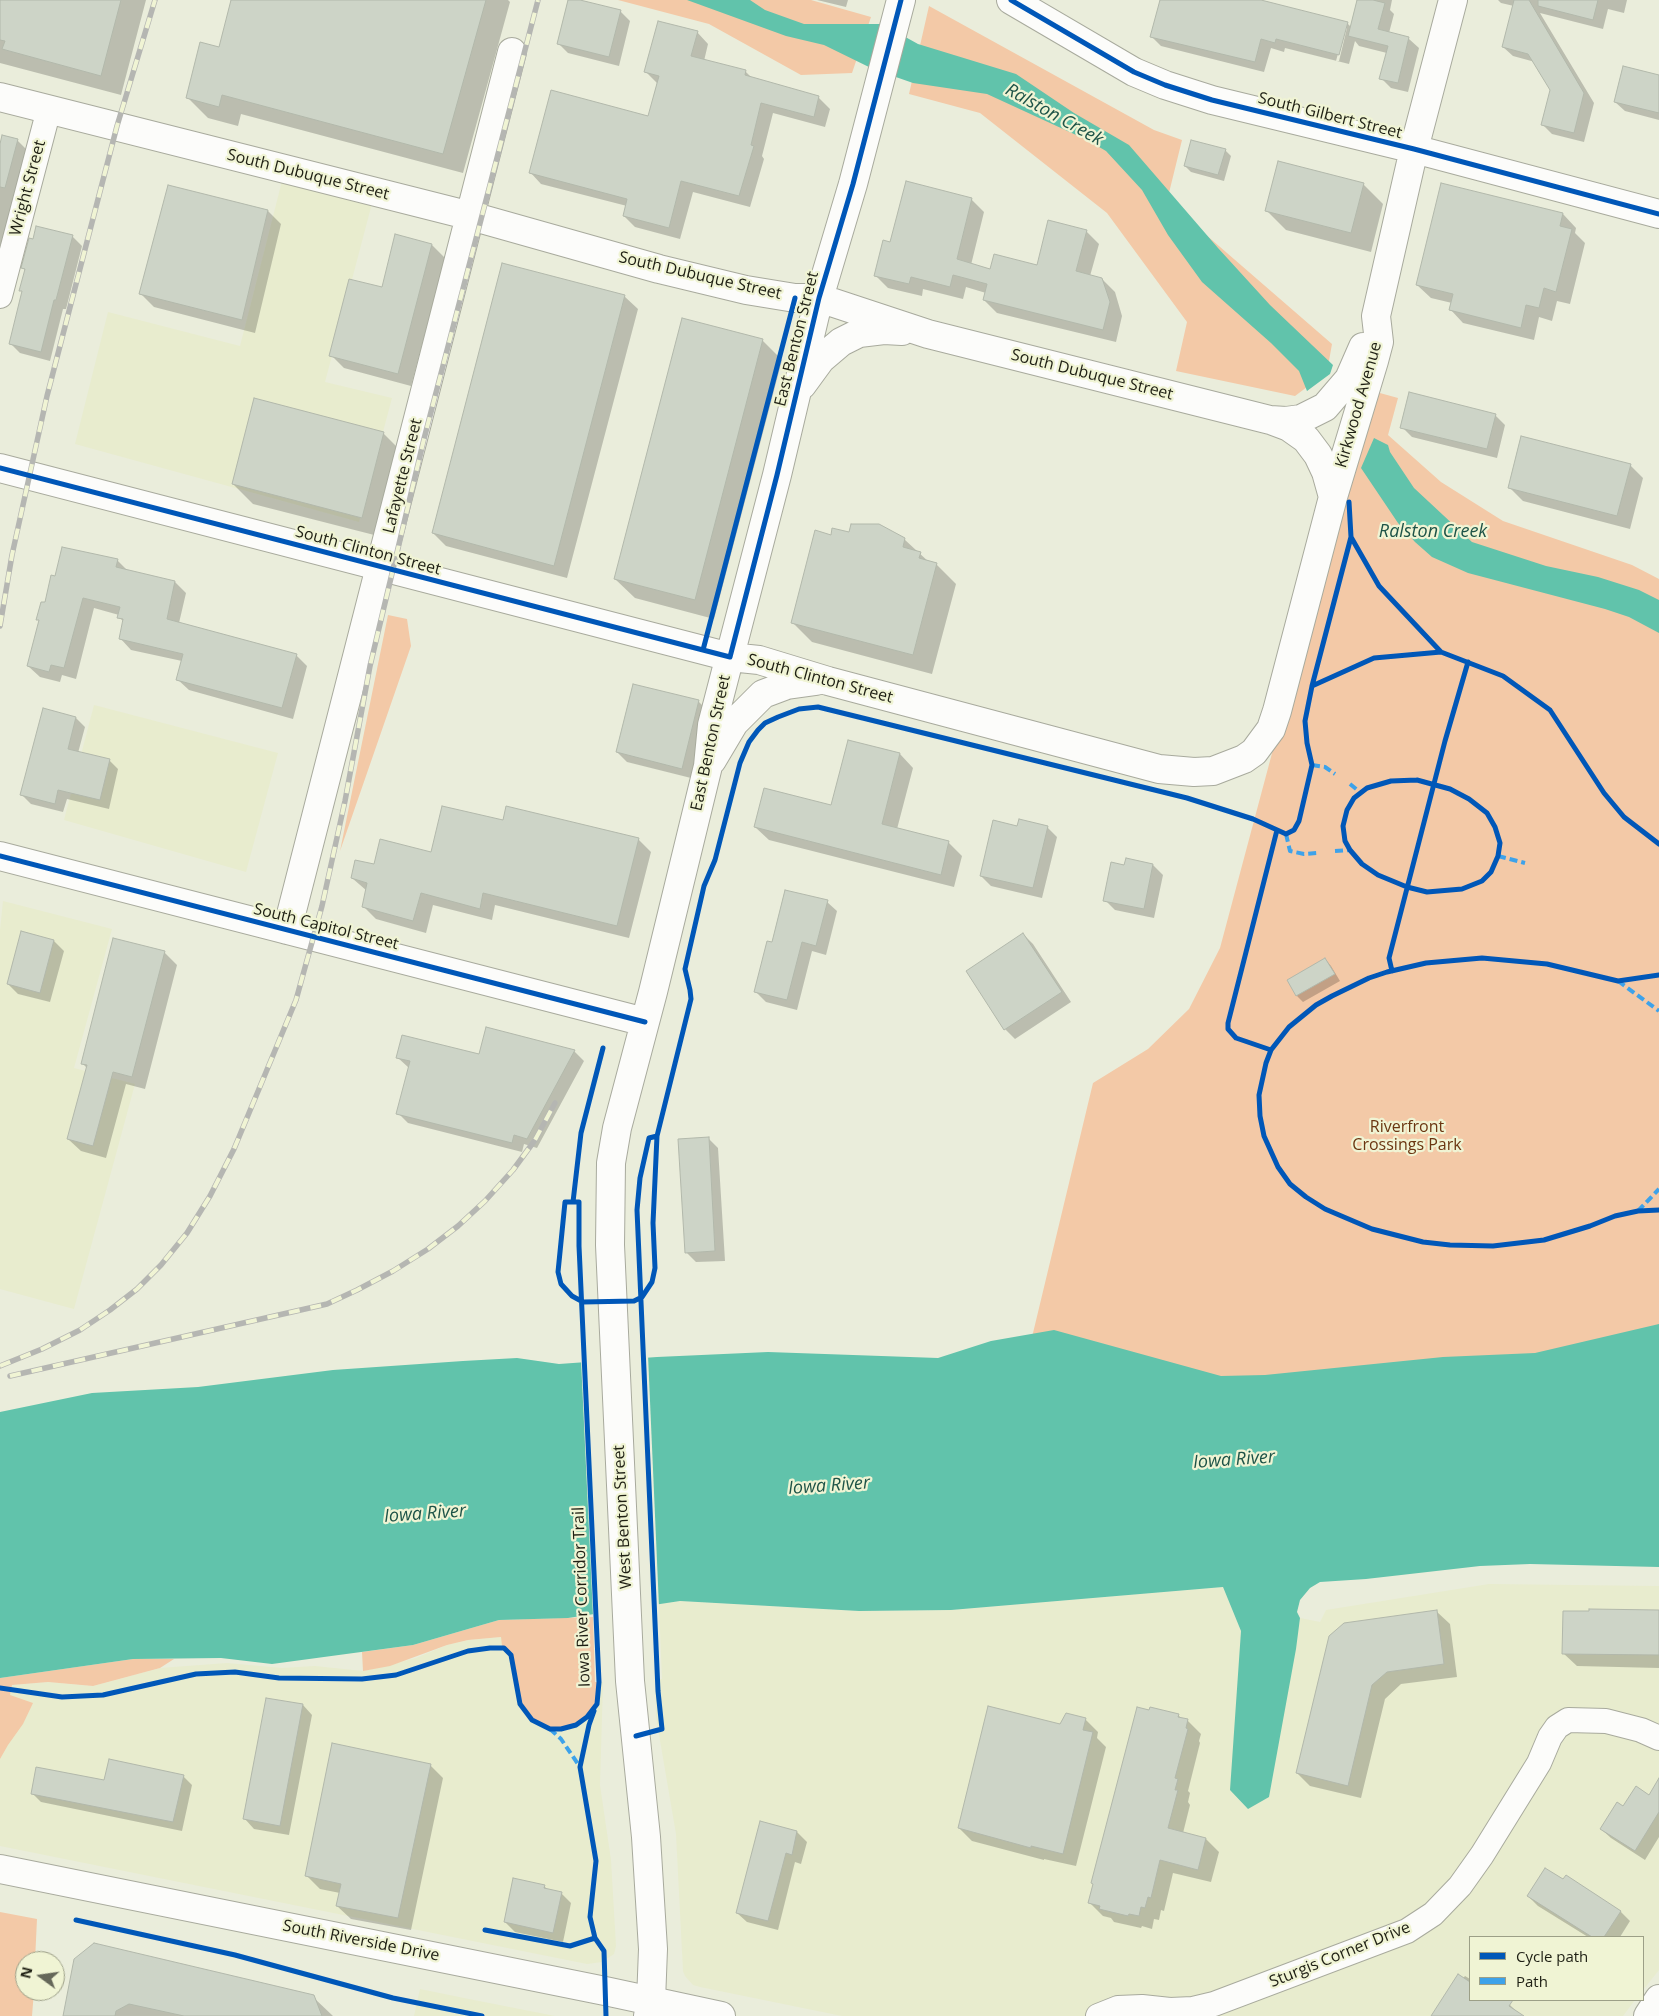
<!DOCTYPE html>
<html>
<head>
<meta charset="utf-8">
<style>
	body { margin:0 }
	#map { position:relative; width:1659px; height:2016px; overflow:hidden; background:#eaeddb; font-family:"Open Sans",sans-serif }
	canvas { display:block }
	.legend { position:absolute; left:1469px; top:1936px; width:175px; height:65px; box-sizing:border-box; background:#f0f4d4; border:1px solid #9c9f87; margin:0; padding:6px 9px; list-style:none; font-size:15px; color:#1e1f13 }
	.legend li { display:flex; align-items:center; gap:10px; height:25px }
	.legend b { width:25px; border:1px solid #9c9f87 }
	.north { position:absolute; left:15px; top:1951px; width:50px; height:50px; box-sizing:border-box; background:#f0f4d4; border:1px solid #9c9f87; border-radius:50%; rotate:284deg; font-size:14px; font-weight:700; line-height:20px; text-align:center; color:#1e1f13 }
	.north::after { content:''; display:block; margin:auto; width:18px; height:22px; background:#656759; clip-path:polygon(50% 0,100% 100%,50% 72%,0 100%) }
</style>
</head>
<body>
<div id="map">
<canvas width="1659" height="2016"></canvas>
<ul class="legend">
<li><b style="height:6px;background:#0057b8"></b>Cycle path</li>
<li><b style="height:6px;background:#3da2ea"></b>Path</li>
</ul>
<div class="north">N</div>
</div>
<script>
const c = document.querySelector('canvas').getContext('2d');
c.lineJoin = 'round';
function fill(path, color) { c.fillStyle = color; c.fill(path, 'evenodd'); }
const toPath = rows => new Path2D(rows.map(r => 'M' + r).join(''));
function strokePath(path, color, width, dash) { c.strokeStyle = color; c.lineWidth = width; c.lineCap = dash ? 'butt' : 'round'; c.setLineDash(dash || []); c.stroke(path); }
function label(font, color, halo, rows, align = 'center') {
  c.font = font + ' "Open Sans",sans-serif'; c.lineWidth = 4.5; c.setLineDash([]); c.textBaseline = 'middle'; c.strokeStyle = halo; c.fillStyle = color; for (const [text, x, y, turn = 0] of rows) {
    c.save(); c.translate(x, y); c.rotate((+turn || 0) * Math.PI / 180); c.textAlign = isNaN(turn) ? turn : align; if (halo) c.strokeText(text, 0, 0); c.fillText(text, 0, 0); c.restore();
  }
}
const built = toPath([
	[282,181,375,192,325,382,392,398,359,522,75,444,108,312,240,346],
	[94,705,278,753,246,872,64,820],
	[3,901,112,929,74,1068,135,1084,74,1309,0,1289,0,930],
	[1489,1584,1659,1586,1659,1970,1643,1990,1643,1937,1470,1937,1470,2000,1635,2000,1623,2016,842,2016,700,1987,693,1985,685,1976,683,1971,676,1834,656,1717,655,1680,662,1679,659,1604,680,1601,859,1611,951,1610,1223,1587,1241,1631,1240,1663,1269,1797,1300,1618,1320,1622,1326,1610],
	[501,1637,504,1648,511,1655,520,1704,532,1720,597,1704,599,1682,603,1682,600,1785,611,1860,616,1946,614,1954,602,1962,587,1964,0,1846,0,1678,12,1685,48,1682,93,1686,160,1668,227,1663,282,1668,315,1666,363,1671,416,1658,447,1645,468,1640],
	[420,1989,469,1999,555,2016,414,2016]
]);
const green = toPath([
	[618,0,811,0,871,17,852,73,801,75,709,24],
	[929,6,1154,130,1182,140,1167,201,1332,344,1327,372,1295,396,1176,371,1187,322,1107,213,980,113,909,94],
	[1369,390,1398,398,1388,435,1441,482,1503,521,1632,565,1659,579,1659,1367,1292,1401,1027,1358,1093,1083,1148,1049,1189,1009,1220,948],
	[388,615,407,619,411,646,340,851],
	[593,1617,595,1682,599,1682,597,1704,587,1717,576,1725,561,1729,550,1729,532,1720,520,1704,511,1655,502,1646,501,1637,468,1640,447,1645,390,1666,363,1671,362,1652,413,1645,499,1620],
	[133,1659,174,1659,160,1668,93,1686,48,1682,12,1685,10,1695,33,1703,23,1724,8,1745,0,1759,0,1678],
	[0,1912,37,1919,35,1961,25,1961,25,1991,34,1991,32,2016,0,2016]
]);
const water = toPath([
	[687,0,750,0,765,10,804,24,882,24,918,44,1016,74,1074,113,1129,145,1218,248,1270,305,1333,365,1330,374,1307,391,1299,371,1271,343,1202,282,1168,235,1142,190,1106,151,1087,140,987,94,913,83,873,69,824,45,786,36],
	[1374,438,1388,445,1390,452,1414,488,1472,542,1546,566,1598,577,1639,590,1659,600,1659,633,1629,617,1605,609,1468,573,1432,557,1415,542,1398,523,1361,468],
	[1659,1324,1659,1567,1530,1564,1480,1566,1366,1579,1320,1582,1310,1588,1300,1600,1297,1612,1300,1618,1296,1649,1269,1797,1248,1809,1230,1790,1241,1631,1223,1587,951,1610,859,1611,680,1601,568,1618,499,1620,413,1645,272,1664,221,1658,133,1659,0,1678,0,1412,92,1393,198,1387,333,1370,463,1361,517,1358,559,1364,657,1357,768,1352,938,1358,991,1341,1054,1330,1221,1376,1265,1375,1443,1357,1535,1353]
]);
const pier = toPath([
	[648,1355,659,1607,593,1616,581,1360]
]);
const shadow = toPath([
	[0,0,146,0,121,95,0,63],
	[232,0,508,0,510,2,463,173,241,114,238,126,208,118,188,98,220,48],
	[569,0,621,12,630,21,619,66,568,53,558,43],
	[817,0,848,0,846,7],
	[1162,0,1257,0,1347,23,1352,28,1358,0,1392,0,1390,10,1394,14,1389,33,1409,39,1419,48,1408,92,1391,88,1381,78,1387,53,1359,46,1355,41,1349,64,1285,48,1284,52,1271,48,1264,72,1161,46,1152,37],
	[1345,28,1347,28,1339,61,1336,61],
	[1498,0,1627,0,1624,13,1608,9,1603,29,1540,13,1594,103,1584,142,1552,134,1542,124,1551,90,1535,62,1513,56,1503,47,1514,6,1501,3],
	[697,32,708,44,704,61,745,71,752,78,819,98,830,109,825,127,773,113,762,156,764,159,750,207,693,192,680,239,635,227,624,216,627,206,541,184,530,172,649,117,657,83,646,72],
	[1659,76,1659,120,1625,111,1615,102],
	[17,140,27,150,5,245,0,244,0,150],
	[1225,150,1231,156,1224,181,1191,172,1185,166],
	[1363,184,1383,204,1371,252,1286,230,1266,210],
	[971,199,984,212,971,265,991,270,1038,267,1086,231,1099,244,1090,276,1102,279,1115,292,1122,316,1116,342,997,313,984,300,986,293,966,287,963,299,923,289,922,296,888,288,875,275,891,243],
	[268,211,281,224,255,333,154,307,141,294],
	[1563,214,1576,228,1575,233,1585,243,1570,304,1557,301,1552,321,1539,317,1534,340,1463,323,1450,309,1452,303,1431,298,1417,285],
	[72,236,82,246,66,309,63,309,50,361,20,353,10,343,23,293,21,290,26,271,23,268],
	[432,245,445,258,411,386,344,368,331,355,382,288],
	[624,296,638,309,567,578,446,546,433,533],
	[762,340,782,360,714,619,635,598,615,579],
	[1495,415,1505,425,1497,458,1412,437,1402,427],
	[383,433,403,453,382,537,253,504,233,484],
	[1630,465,1643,478,1630,529,1523,501,1510,488],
	[850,534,904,539,930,563,936,564,956,584,932,674,812,642,792,622,832,536],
	[117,560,128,571,175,582,186,593,179,623,296,655,307,666,293,719,189,690,177,679,182,661,131,650,120,638,124,622,119,617,119,615,94,608,76,679,62,675,60,682,40,677,28,666,40,621,38,619,55,577],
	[699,702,708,711,691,778,627,762,617,752],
	[76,718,85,727,78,753,109,760,118,769,109,809,67,799,63,812,31,804,22,795],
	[849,741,900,754,913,768,897,829,949,843,962,856,954,887,769,840,755,827,832,807],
	[504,822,638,839,651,852,629,938,495,905,492,920,433,905,426,933,376,919,363,906,367,891,352,878,374,865,432,853],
	[1018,827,1047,827,1057,837,1042,898,991,886,981,876],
	[1127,860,1153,865,1163,875,1154,918,1115,910,1105,900,1125,867],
	[827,902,837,911,826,955,812,951,797,1010,766,1002,756,992,772,943],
	[1023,934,1033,944,1071,1002,1015,1039,1005,1029,967,972],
	[54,941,64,951,50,1002,18,994,8,984],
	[164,952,177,965,145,1089,126,1084,106,1158,81,1151,68,1139,87,1068,82,1063],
	[1325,959,1331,966,1340,981,1303,1002,1297,996,1288,980],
	[486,1029,574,1051,584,1061,537,1148,524,1144,522,1152,408,1123,398,1113,409,1068,397,1057,480,1056],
	[708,1138,718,1148,725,1261,696,1262,686,1252],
	[1436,1611,1450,1624,1457,1677,1401,1684,1385,1699,1361,1798,1310,1786,1297,1773,1330,1637],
	[1659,1611,1659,1668,1577,1666,1563,1653],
	[303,1705,312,1715,289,1835,254,1829,245,1819],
	[1150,1711,1178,1715,1182,1719,1187,1720,1201,1734,1199,1741,1200,1743,1188,1791,1190,1793,1188,1802,1190,1805,1183,1833,1206,1839,1219,1852,1211,1882,1173,1873,1164,1911,1161,1910,1159,1920,1154,1919,1152,1929,1142,1926,1141,1928,1114,1922,1111,1918,1103,1916,1090,1903],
	[1085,1719,1098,1732,1097,1738,1106,1747,1076,1866,1044,1859,1044,1860,972,1841,959,1828,1061,1725],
	[430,1765,443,1778,411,1930,351,1919,337,1906,340,1893,320,1889,307,1876],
	[183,1776,192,1785,182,1831,41,1802,32,1793],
	[1659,1793,1659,1837,1645,1860,1611,1838,1601,1829,1624,1808],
	[761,1823,797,1832,807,1842,801,1864,795,1862,778,1930,747,1922,737,1913],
	[1566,1877,1621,1912,1630,1921,1620,1937,1588,1937,1538,1906,1528,1896,1563,1881],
	[544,1886,549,1891,561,1893,571,1903,563,1942,515,1932,505,1922],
	[76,1960,313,1997,333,2016,64,2016],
	[1465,1976,1470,1979,1470,2000,1502,2000,1510,2005,1519,2014,1518,2016,1432,2016]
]);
const building = toPath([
	[0,0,121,0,101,76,2,49,5,41,0,40,0,0],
	[231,0,486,0,443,154,222,95,219,107,186,98,200,42,219,47,231,0],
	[568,0,580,0,621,10,609,57,557,44,568,0],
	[1160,0,1261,0,1348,22,1339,55,1276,39,1275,43,1261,39,1255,62,1150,37,1160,0],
	[1357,0,1373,0,1385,3,1378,29,1409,37,1398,83,1379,79,1388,46,1348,36,1357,0],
	[1514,0,1529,0,1584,93,1574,133,1541,125,1550,90,1528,54,1502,47,1514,0],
	[1538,0,1598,0,1593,20,1538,6,1538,0],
	[658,21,698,31,691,56,746,70,745,75,819,96,814,117,761,103,751,145,754,146,739,196,681,181,669,228,623,216,627,199,529,173,551,90,648,116,659,76,644,72,658,21],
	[1623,66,1659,75,1659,113,1614,102,1623,66],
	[2,135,18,139,5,188,0,187,0,144,2,135],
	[1191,140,1226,149,1218,175,1184,166,1191,140],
	[1278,161,1364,183,1351,233,1265,211,1278,161],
	[906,181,972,198,957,259,990,269,994,254,1037,265,1048,220,1087,230,1076,271,1102,278,1110,302,1103,330,983,300,987,284,953,275,950,287,911,277,909,284,874,276,883,240,890,242,906,181],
	[1441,183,1563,213,1560,226,1572,229,1556,292,1544,288,1539,308,1526,305,1521,328,1449,310,1453,294,1416,285,1441,183],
	[168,185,268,210,242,320,139,294,168,185],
	[36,226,73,235,56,300,54,300,41,352,9,344,22,291,19,291,25,269,21,268,29,238,33,239,36,226],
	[395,234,432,244,398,374,329,356,349,279,382,287,395,234],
	[502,263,625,295,554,566,432,533,502,263],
	[682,318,763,339,695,600,614,579,682,318],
	[1409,392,1496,414,1487,449,1400,428,1409,392],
	[254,398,384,432,362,518,232,484,254,398],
	[1521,436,1631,464,1617,516,1508,488,1521,436],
	[851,524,879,524,905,538,903,547,921,552,919,558,937,563,913,655,791,623,815,530,831,535,832,528,849,532,851,524],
	[62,547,118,559,116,567,175,581,167,619,297,654,282,708,176,680,183,654,119,639,123,619,117,618,120,607,83,598,64,668,51,665,49,672,27,666,39,620,36,620,41,602,45,602,51,575,55,576,62,547],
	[633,684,699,700,682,769,616,752,633,684],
	[43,708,76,717,68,749,110,759,100,800,58,790,55,804,20,795,43,708],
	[848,740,900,753,882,824,949,841,941,875,754,827,764,788,831,805,848,740],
	[442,806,503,820,506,806,639,838,617,926,483,893,480,909,421,893,413,921,362,907,367,883,351,878,355,860,374,864,380,839,431,852,442,806],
	[1019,819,1048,826,1033,888,980,876,993,820,1017,826,1019,819],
	[1126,858,1153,864,1144,909,1103,901,1111,862,1124,865,1126,858],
	[785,890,828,900,816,946,802,942,787,1000,754,992,767,941,772,942,785,890],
	[21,931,54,940,40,993,7,984,21,931],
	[1023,933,1062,992,1004,1030,966,971,1023,933],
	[113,938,165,951,132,1077,113,1072,93,1146,67,1139,87,1065,81,1064,113,938],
	[1325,958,1335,974,1296,996,1287,980,1325,958],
	[486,1027,575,1050,527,1139,514,1135,512,1143,396,1114,410,1061,396,1058,402,1035,479,1054,486,1027],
	[709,1137,715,1251,685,1253,678,1139,709,1137],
	[1589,1609,1659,1610,1659,1655,1562,1654,1563,1611,1589,1611,1589,1609],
	[1437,1610,1444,1664,1387,1672,1372,1685,1348,1786,1296,1773,1329,1636,1344,1623,1437,1610],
	[266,1698,303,1704,280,1826,243,1819,266,1698],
	[988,1706,1060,1724,1066,1713,1086,1718,1083,1730,1093,1732,1063,1854,1031,1846,1031,1848,958,1828,988,1706],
	[1137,1707,1149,1710,1150,1707,1179,1714,1178,1717,1188,1719,1186,1728,1188,1729,1175,1778,1178,1779,1175,1790,1178,1790,1168,1828,1206,1838,1198,1870,1160,1860,1151,1898,1148,1897,1145,1908,1141,1907,1139,1916,1129,1914,1128,1916,1099,1909,1100,1906,1088,1903,1093,1884,1091,1883,1137,1707],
	[332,1743,431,1764,398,1918,336,1906,341,1884,305,1876,332,1743],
	[109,1759,184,1775,173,1822,31,1794,36,1767,104,1780,109,1759],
	[1659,1778,1659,1812,1635,1851,1600,1829,1617,1802,1623,1806,1636,1786,1649,1795,1659,1778],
	[760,1821,797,1831,792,1855,786,1853,768,1921,736,1913,760,1821],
	[1545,1868,1563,1879,1566,1875,1621,1911,1604,1937,1592,1937,1527,1896,1545,1868],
	[513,1878,545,1885,544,1888,562,1892,553,1933,504,1922,513,1878],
	[94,1943,314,1995,322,2016,184,2016,129,2004,116,2011,115,2016,63,2016,74,1959,94,1943],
	[1458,1974,1470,1982,1470,2000,1513,2000,1509,2006,1524,2016,1431,2016,1458,1974]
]);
const street = toPath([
	[0,296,49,109],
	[1098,2016,1118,2008,1142,2007,1170,2010,1193,2009,1214,2004,1407,1931,1433,1914,1460,1886,1482,1855,1539,1763,1550,1737,1557,1727,1568,1720,1606,1721,1641,1730,1659,1738]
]);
const secondary = toPath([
	[1011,0,1134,72,1165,85,1212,100,1414,149,1659,214],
	[0,97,471,216,659,269,746,290,795,298,819,298,928,334,1270,420,1286,421,1301,419,1325,407,1349,379,1363,347],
	[802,385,821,359,841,342,859,333,884,330,902,331],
	[1273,421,1289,427,1306,439,1318,455,1326,472,1333,497],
	[0,468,730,657,759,660,828,681,1159,769,1194,772,1213,771,1244,759,1254,752,1271,729,1277,711,1333,497,1374,361,1379,342,1376,316,1414,149,1453,0],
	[712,760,734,723,763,694,787,685,816,681],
	[0,856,645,1022],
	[287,930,512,52],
	[648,2016,651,2001,653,1949,646,1837,630,1681,610,1245,611,1163,617,1128,653,992,708,766,712,725,777,475,819,298,853,184,901,0]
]);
const primary = toPath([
	[0,1869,605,1991,721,2016],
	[1648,2016,1659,1999]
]);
const rail = toPath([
	[0,626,12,555,47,396,117,126,155,0],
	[0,1366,42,1349,80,1330,110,1310,137,1289,161,1265,187,1233,210,1196,234,1149,296,1000,322,906,345,801,370,666,424,439,538,0],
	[10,1376,327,1304,357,1290,393,1271,428,1249,458,1226,485,1201,513,1170,535,1140,555,1103]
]);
const quiet = toPath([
	[1312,765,1325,767,1335,774],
	[1350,784,1361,793],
	[1286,834,1290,851,1304,854,1317,853],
	[1335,851,1350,850],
	[1498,856,1525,863],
	[1618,981,1659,1011],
	[1638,1211,1659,1189],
	[550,1729,561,1739,580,1767]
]);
const cycleway = toPath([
	[1011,0,1134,72,1165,85,1212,100,1414,149,1659,214],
	[0,468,730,657,777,475,819,298,853,184,901,0],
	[1349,502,1351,537,1379,586,1441,652],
	[703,650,795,298],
	[1312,686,1351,537],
	[1417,780,1450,789,1469,799,1487,813,1495,827,1500,843,1498,856,1491,872,1482,881,1462,889,1427,892,1407,887,1378,875,1362,864,1350,850,1345,841,1343,826,1347,810,1354,798,1367,788,1391,781,1417,780],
	[0,856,645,1022],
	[1392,971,1389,958,1445,741,1468,662],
	[1659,975,1618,981,1547,964,1482,958,1426,963,1387,972,1369,978,1332,996,1316,1005,1289,1027,1271,1050,1266,1063,1259,1095,1260,1116,1264,1136,1278,1167,1290,1184,1306,1197,1325,1209,1372,1229,1423,1242,1450,1245,1493,1246,1544,1240,1590,1226,1615,1216,1638,1211,1659,1210],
	[1271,1050,1236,1038,1228,1029,1228,1023,1277,830],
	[573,1202,581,1133,603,1048],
	[0,1688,62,1697,103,1695,196,1674,235,1672,279,1678,362,1679,396,1675,468,1651,490,1648,504,1648,511,1655,520,1704,532,1720,550,1729,561,1729,576,1725,587,1717,597,1704,599,1682,596,1616,579,1246,579,1202,565,1202,558,1272,561,1284,572,1296,583,1302,634,1301,642,1297,652,1282,655,1268,653,1223,657,1136,691,999,690,990,685,969,704,886,715,860,740,763,749,742,758,730,765,723,778,717,799,709,818,707,1187,798,1253,819,1286,834,1294,830,1299,821,1312,765,1307,743,1305,721,1312,686,1374,658,1441,652,1503,676,1550,710,1604,793,1624,817,1659,844],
	[594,1711,589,1725,580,1767,596,1861,590,1917,595,1938,604,1951,606,2016],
	[636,1736,662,1729,658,1691,637,1210,640,1178,649,1138,657,1136],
	[76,1920,235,1955,393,1998,482,2016],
	[485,1930,570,1946,595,1938]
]);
const streetNames = [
	["South Gilbert Street",1330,116,14],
	["South Dubuque Street",308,175,14],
	["Wright Street",28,188,-75],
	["South Dubuque Street",700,276,13],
	["East Benton Street",797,339,-76],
	["South Dubuque Street",1092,375,14],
	["Kirkwood Avenue",1359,405,-74],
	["Lafayette Street",403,476,-76],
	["South Clinton Street",368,551,15],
	["South Clinton Street",820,679,15],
	["East Benton Street",711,743,-78],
	["South Capitol Street",326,927,14],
	["West Benton Street",623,1517,-93],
	["Iowa River Corridor Trail",582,1597,-92],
	["South Riverside Drive",361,1941,11],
	["Sturgis Corner Drive",1340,1955,-22]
];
const parkNames = [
	["Riverfront",1407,1127],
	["Crossings Park",1407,1145]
];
const waterNames = [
	["Ralston Creek",1054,115,29],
	["Ralston Creek",1433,532],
	["Iowa River",1234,1460,-4],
	["Iowa River",829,1486,-4],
	["Iowa River",425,1514,-4]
];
fill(built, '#e8ecce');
fill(green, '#f3c9a7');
fill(water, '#61c3ab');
fill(pier, '#eaeddb');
fill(shadow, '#0003');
fill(building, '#cdd4c7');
strokePath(building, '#b2b8ab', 1);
strokePath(street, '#a8aa9d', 26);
strokePath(secondary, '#a8aa9d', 30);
strokePath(primary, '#a8aa9d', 30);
strokePath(street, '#fcfcfa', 24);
strokePath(secondary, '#fcfcfa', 28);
strokePath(primary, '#fcfcfa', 28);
strokePath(rail, '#b5b6b2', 5.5);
strokePath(rail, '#f0f4d4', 4, [11]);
strokePath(quiet, '#3da2ea', 4, [8, 4]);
strokePath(cycleway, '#0057b8', 5);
label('16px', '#1e1f13', '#f0f4d4', streetNames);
label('16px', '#6b3611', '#f0f4d4', parkNames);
label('italic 18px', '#1d5347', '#f0f4d4', waterNames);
</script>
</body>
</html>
